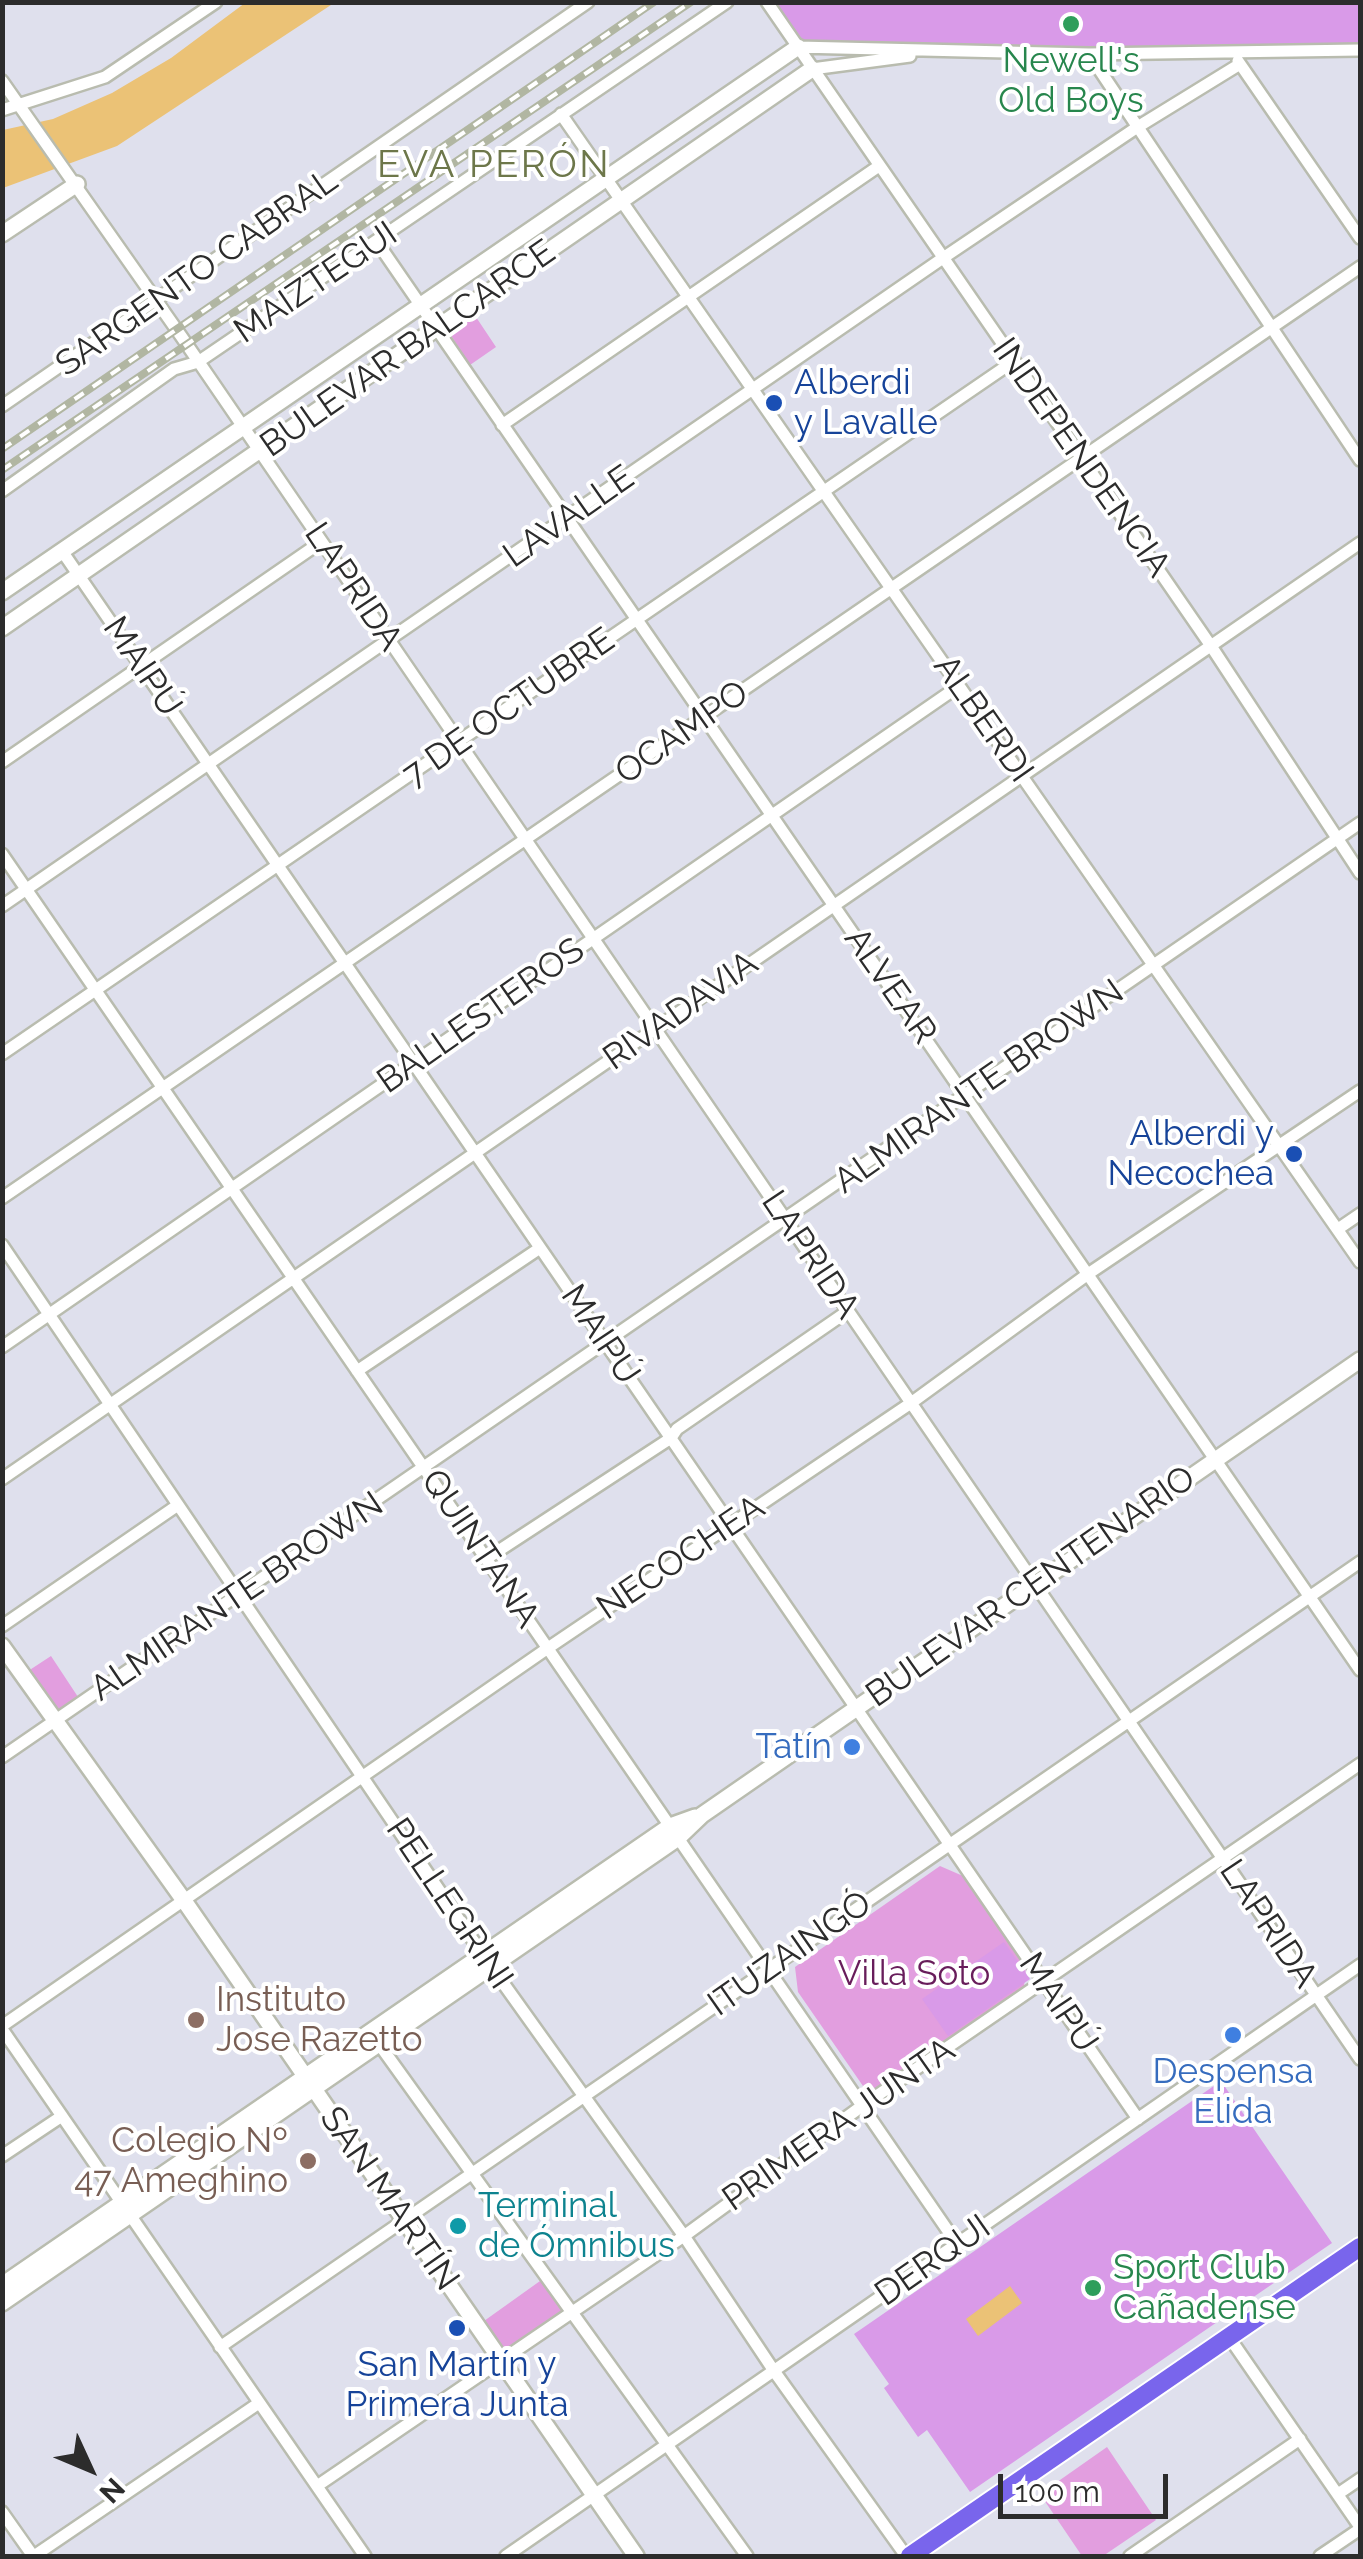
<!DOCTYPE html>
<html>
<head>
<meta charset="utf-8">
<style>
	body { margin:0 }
	#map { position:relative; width:1363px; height:2559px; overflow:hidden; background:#dfe0ed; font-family:Raleway,sans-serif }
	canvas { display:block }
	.frame { position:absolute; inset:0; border:5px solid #2c2c2c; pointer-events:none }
	.north { position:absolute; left:40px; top:2419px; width:100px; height:100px; -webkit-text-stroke:8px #fff; paint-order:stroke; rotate:134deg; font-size:28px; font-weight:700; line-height:40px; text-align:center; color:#2c2c2c }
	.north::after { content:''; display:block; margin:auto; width:35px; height:45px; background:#2c2c2c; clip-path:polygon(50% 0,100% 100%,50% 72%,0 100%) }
	.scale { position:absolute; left:998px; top:2474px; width:170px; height:45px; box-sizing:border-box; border:5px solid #2c2c2c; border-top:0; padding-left:12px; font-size:30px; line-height:35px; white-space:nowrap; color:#2c2c2c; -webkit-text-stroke:8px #fff; paint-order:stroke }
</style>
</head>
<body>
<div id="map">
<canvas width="1363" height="2559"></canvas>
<div class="frame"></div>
<div class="north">N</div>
<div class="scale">100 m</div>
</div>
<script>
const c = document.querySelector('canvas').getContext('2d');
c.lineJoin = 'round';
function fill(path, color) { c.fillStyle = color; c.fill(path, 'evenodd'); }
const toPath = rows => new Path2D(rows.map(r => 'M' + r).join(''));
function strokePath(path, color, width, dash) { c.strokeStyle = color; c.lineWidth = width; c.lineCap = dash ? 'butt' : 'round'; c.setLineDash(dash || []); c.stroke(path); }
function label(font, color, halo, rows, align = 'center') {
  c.font = font + ' Raleway,sans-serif'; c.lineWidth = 8; c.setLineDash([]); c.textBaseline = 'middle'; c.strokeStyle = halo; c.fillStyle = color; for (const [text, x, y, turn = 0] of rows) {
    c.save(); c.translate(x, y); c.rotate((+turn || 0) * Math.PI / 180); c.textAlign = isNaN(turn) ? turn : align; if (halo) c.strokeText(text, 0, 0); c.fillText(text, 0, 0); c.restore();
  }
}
const green = toPath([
	[474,314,496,347,470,365,448,331],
	[51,1656,82,1703,54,1721,22,1675],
	[940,1866,963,1876,1026,1966,1024,1987,877,2089,863,2086,798,1992,795,1967],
	[547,2276,573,2312,501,2361,477,2326],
	[1107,2447,1156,2520,1103,2556,1082,2556,1040,2494]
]);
const pitch = toPath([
	[767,3,1360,3,1360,50,798,47],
	[1004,1942,1030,1979,948,2036,922,1999],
	[1221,2081,1332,2243,970,2492,927,2430,918,2437,884,2388,889,2384,854,2334]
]);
const water = toPath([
	[245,3,334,3,117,146,3,188,3,130,53,119,112,93,171,58],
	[1010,2286,1022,2303,978,2336,966,2319]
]);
const street = toPath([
	[767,2,1211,646,1360,873],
	[798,47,1089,54,1360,50],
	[1089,54,1360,460],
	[1238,61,1360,238],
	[812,69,910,56],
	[2,81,181,336,1360,2059],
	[2,110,105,77,216,2],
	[561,114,1360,1262],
	[377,242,1360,1670],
	[2,406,588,2],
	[502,425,879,166],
	[2,491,174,369,198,362,727,2],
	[62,551,1138,2119],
	[2,762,321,542],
	[2,854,957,2244],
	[2,906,943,258,1136,128,1240,64],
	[2,1054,1014,361],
	[2,1198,1360,267],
	[1338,1229,1360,1214],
	[2,1245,483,1955,684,2236,774,2371,906,2556],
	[2,1347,959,686],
	[357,1371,540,1248],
	[2,1479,1360,543],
	[486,1559,671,1438,677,1429,848,1311],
	[2,1626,178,1505],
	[2,1757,1360,823],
	[2,2026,548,1648,911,1403,1088,1274,1360,1091],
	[2,2029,365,2556],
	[379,2044,747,2556],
	[2,2156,62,2116],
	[1229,2337,1360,2527],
	[220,2347,1360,1562],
	[317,2486,684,2236,862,2106,1360,1764],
	[1338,2494,1360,2479],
	[2,2512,33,2556],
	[34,2556,259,2403],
	[506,2556,1360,1965],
	[1130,2556,1300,2439],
	[1320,2556,1360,2529]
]);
const secondary = toPath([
	[2,234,77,184],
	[2,592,798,47],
	[2,628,812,69],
	[2,1646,185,1902,636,2556],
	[2,2285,670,1826,695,1817],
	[2,2303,678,1838,702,1815,1360,1360]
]);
const primary = toPath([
	[910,2556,1360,2247]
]);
const rail = toPath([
	[2,449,654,2],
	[2,470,691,2]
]);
const markers = [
	[1071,24,10,"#2e9e5b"],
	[774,403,10,"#1a4fb4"],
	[1294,1154,10,"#1a4fb4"],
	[852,1747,10,"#3f7fe0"],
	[196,2020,10,"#8d6e63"],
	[1233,2035,10,"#3f7fe0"],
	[308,2161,10,"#8d6e63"],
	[458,2226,10,"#0f9aa8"],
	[1093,2288,10,"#2e9e5b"],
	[457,2328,10,"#1a4fb4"]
];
const leisureNames = [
	["Newell's",1071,61],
	["Old Boys",1071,101],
	["Sport Club",1113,2268,"left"],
	["Cañadense",1113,2308,"left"]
];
const streetNames = [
	["SARGENTO CABRAL",197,273,-35],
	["MAIZTEGUI",316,283,-34],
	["BULEVAR BALCARCE",408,349,-35],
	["INDEPENDENCIA",1081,458,55],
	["LAVALLE",569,517,-35],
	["LAPRIDA",353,587,56],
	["MAIPÚ",142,667,56],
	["7 DE OCTUBRE",509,708,-35],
	["ALBERDI",983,719,55],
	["OCAMPO",682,733,-35],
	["ALVEAR",890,986,55],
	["RIVADAVIA",681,1011,-35],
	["BALLESTEROS",481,1016,-35],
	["ALMIRANTE BROWN",979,1087,-35],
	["LAPRIDA",810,1255,56],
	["MAIPÚ",600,1335,56],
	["QUINTANA",480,1549,56],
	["NECOCHEA",681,1558,-34],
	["BULEVAR CENTENARIO",1031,1587,-35],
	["ALMIRANTE BROWN",237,1597,-34],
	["PELLEGRINI",449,1904,56],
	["LAPRIDA",1268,1924,56],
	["ITUZAINGÓ",790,1954,-35],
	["MAIPÚ",1058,2003,56],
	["PRIMERA JUNTA",839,2125,-35],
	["SAN MARTÍN",389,2199,55],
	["DERQUI",933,2261,-35]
];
const transitNames = [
	["Alberdi",794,383],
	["y Lavalle",794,423],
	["Alberdi y",1274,1134,"right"],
	["Necochea",1274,1174,"right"],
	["San Martín y",457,2365,"center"],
	["Primera Junta",457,2405,"center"]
];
const shopNames = [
	["Tatín",832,1747],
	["Despensa",1233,2072,"center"],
	["Elida",1233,2112,"center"]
];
const parkNames = [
	["Villa Soto",914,1974]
];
const educationNames = [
	["Instituto",216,2000],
	["Jose Razetto",216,2040],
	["Colegio Nº",288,2141,"right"],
	["47 Ameghino",288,2181,"right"]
];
const cultureNames = [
	["Terminal",478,2206],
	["de Ómnibus",478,2246]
];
const neighbourhoodNames = [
	["EVA PERÓN",494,166]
];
fill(green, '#e29edf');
fill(pitch, '#d99ae8');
fill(water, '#ebc276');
strokePath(street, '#b9bcaf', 16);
strokePath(secondary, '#b9bcaf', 20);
strokePath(primary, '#fff', 22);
strokePath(street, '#fff', 11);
strokePath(secondary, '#fff', 15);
strokePath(primary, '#7965ec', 18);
strokePath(rail, '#b1b6a2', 8);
strokePath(rail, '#fff', 4, [11]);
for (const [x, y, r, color] of markers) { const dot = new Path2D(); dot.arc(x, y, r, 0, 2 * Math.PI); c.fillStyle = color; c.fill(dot); strokePath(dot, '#fff', 4); }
label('35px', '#27864d', '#fff', leisureNames);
label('35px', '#2c2c2c', '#fff', streetNames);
label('35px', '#164399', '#fff', transitNames, 'left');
label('35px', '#366cbe', '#fff', shopNames, 'right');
label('35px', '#681d5b', '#fff', parkNames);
label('35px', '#785e54', '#fff', educationNames, 'left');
label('35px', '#0d838f', '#fff', cultureNames, 'left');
c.letterSpacing = '2.5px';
label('38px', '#6d774a', '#fff', neighbourhoodNames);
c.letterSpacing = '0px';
</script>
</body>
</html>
